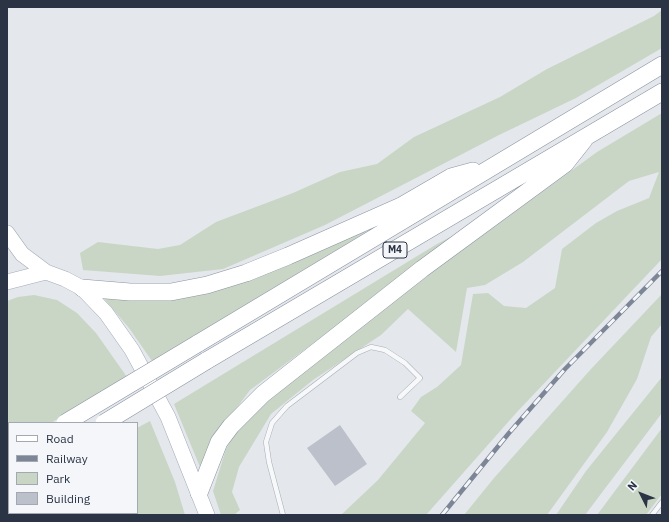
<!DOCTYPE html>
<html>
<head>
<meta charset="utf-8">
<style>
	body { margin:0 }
	#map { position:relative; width:669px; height:522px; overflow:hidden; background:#e4e7ec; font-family:"IBM Plex Sans",sans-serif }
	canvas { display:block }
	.frame { position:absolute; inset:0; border:8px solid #2b3445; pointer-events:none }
	.legend { position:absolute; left:8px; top:422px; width:130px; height:92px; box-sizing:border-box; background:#f4f6f9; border:1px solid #a4a8b1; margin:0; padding:5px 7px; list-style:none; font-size:12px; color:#2b3445 }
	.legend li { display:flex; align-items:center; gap:8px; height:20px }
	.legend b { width:20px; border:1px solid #a4a8b1 }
	.north { position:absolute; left:621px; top:474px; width:40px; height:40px; -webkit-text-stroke:3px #f4f6f9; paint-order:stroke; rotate:312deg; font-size:11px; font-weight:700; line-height:16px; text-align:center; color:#2b3445 }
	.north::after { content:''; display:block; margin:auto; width:14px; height:18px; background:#2b3445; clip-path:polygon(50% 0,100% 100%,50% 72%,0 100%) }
</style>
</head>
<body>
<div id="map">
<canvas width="669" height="522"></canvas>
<div class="frame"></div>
<ul class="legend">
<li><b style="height:5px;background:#fff"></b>Road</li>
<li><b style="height:5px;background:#7d8696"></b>Railway</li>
<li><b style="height:11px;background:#c9d6c5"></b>Park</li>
<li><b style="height:11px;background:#bbc0ca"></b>Building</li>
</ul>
<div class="north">N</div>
</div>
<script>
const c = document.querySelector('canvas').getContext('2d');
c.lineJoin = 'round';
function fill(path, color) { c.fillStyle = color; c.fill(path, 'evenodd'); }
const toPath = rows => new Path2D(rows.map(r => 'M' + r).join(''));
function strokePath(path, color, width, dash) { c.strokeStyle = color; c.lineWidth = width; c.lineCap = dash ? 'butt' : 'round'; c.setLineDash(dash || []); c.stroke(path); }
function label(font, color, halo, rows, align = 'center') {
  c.font = font + ' "IBM Plex Sans",sans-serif'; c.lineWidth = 3.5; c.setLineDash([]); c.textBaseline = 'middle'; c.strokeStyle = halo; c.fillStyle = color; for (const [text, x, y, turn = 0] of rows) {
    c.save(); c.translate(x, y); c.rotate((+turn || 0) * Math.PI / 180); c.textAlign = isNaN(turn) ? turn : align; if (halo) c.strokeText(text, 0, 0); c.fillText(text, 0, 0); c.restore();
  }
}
const green = toPath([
	[662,10,662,48,576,98,499,135,325,225,223,269,160,276,83,270,80,253,98,242,158,249,180,245,216,222,293,193,340,172,377,164,414,137,500,97,547,69,654,16],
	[662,113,662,259,517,412,426,515,341,515,378,480,425,423,411,411,421,397,437,387,461,365,473,294,488,293,504,306,526,308,555,288,562,249,596,223,617,211,649,198,659,172,629,181,523,262,485,285,467,288,456,352,408,309,381,335,313,380,271,414,239,467,232,492,240,510,234,515,221,515,213,491,226,449,242,423,358,326,597,152],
	[473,225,250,390,212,441,200,467,174,404,437,244],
	[364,230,366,232,152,361,129,328,100,294,144,299],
	[662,294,662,324,651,337,637,379,607,432,547,515,464,515,494,478,591,369],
	[34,295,57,300,77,313,96,333,127,377,51,423,9,423,9,429,7,426,7,301,18,297],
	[662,377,662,413,585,515,556,515,586,471],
	[150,421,175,482,185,515,77,515,76,513,137,513,137,428],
	[662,428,662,494,646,515,597,515]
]);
const building = toPath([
	[340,425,367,464,335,486,307,448]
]);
const service = toPath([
	[7,430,9,433],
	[60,513,61,515],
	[283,515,269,462,266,442,272,423,287,406,357,353,371,347,385,350,405,363,420,378,400,397],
	[652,515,662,502]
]);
const primary = toPath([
	[7,233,22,254,46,272],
	[7,282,46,272,65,279,82,288,106,313,132,350,168,417,207,515],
	[20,513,22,515]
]);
const motorway = toPath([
	[82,288,130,292,171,292,207,285,246,273,288,256,401,206,451,177,473,171],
	[197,344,662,65],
	[206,361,662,92],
	[7,458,9,457],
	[7,482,9,481],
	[199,493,219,442,231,426,263,394,422,269,565,164,584,140]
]);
const rail = toPath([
	[442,515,509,433,565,369,662,271]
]);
const motorwayBridge = toPath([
	[65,423,197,344],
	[104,423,206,361]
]);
const shields = [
	[395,250,24]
];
const shieldNames = [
	["M4",395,250]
];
fill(green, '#c9d6c5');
fill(building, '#bbc0ca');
strokePath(service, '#a9aeb7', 5.5);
strokePath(primary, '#a3abb8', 16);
strokePath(motorway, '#8b94a3', 18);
strokePath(service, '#f7f8fa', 4.5);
strokePath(primary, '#fff', 15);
strokePath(motorway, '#fff', 17);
strokePath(rail, '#7d8696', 4.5);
strokePath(rail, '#f4f6f9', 3, [9]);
strokePath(motorwayBridge, '#8b94a3', 18, []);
strokePath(motorwayBridge, '#fff', 17);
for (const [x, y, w] of shields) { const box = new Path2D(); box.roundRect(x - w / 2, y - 8, w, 16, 3); c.fillStyle = '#f4f6f9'; c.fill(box); strokePath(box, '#2b3445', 1); }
label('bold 10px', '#2b3445', null, shieldNames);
</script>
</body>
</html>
